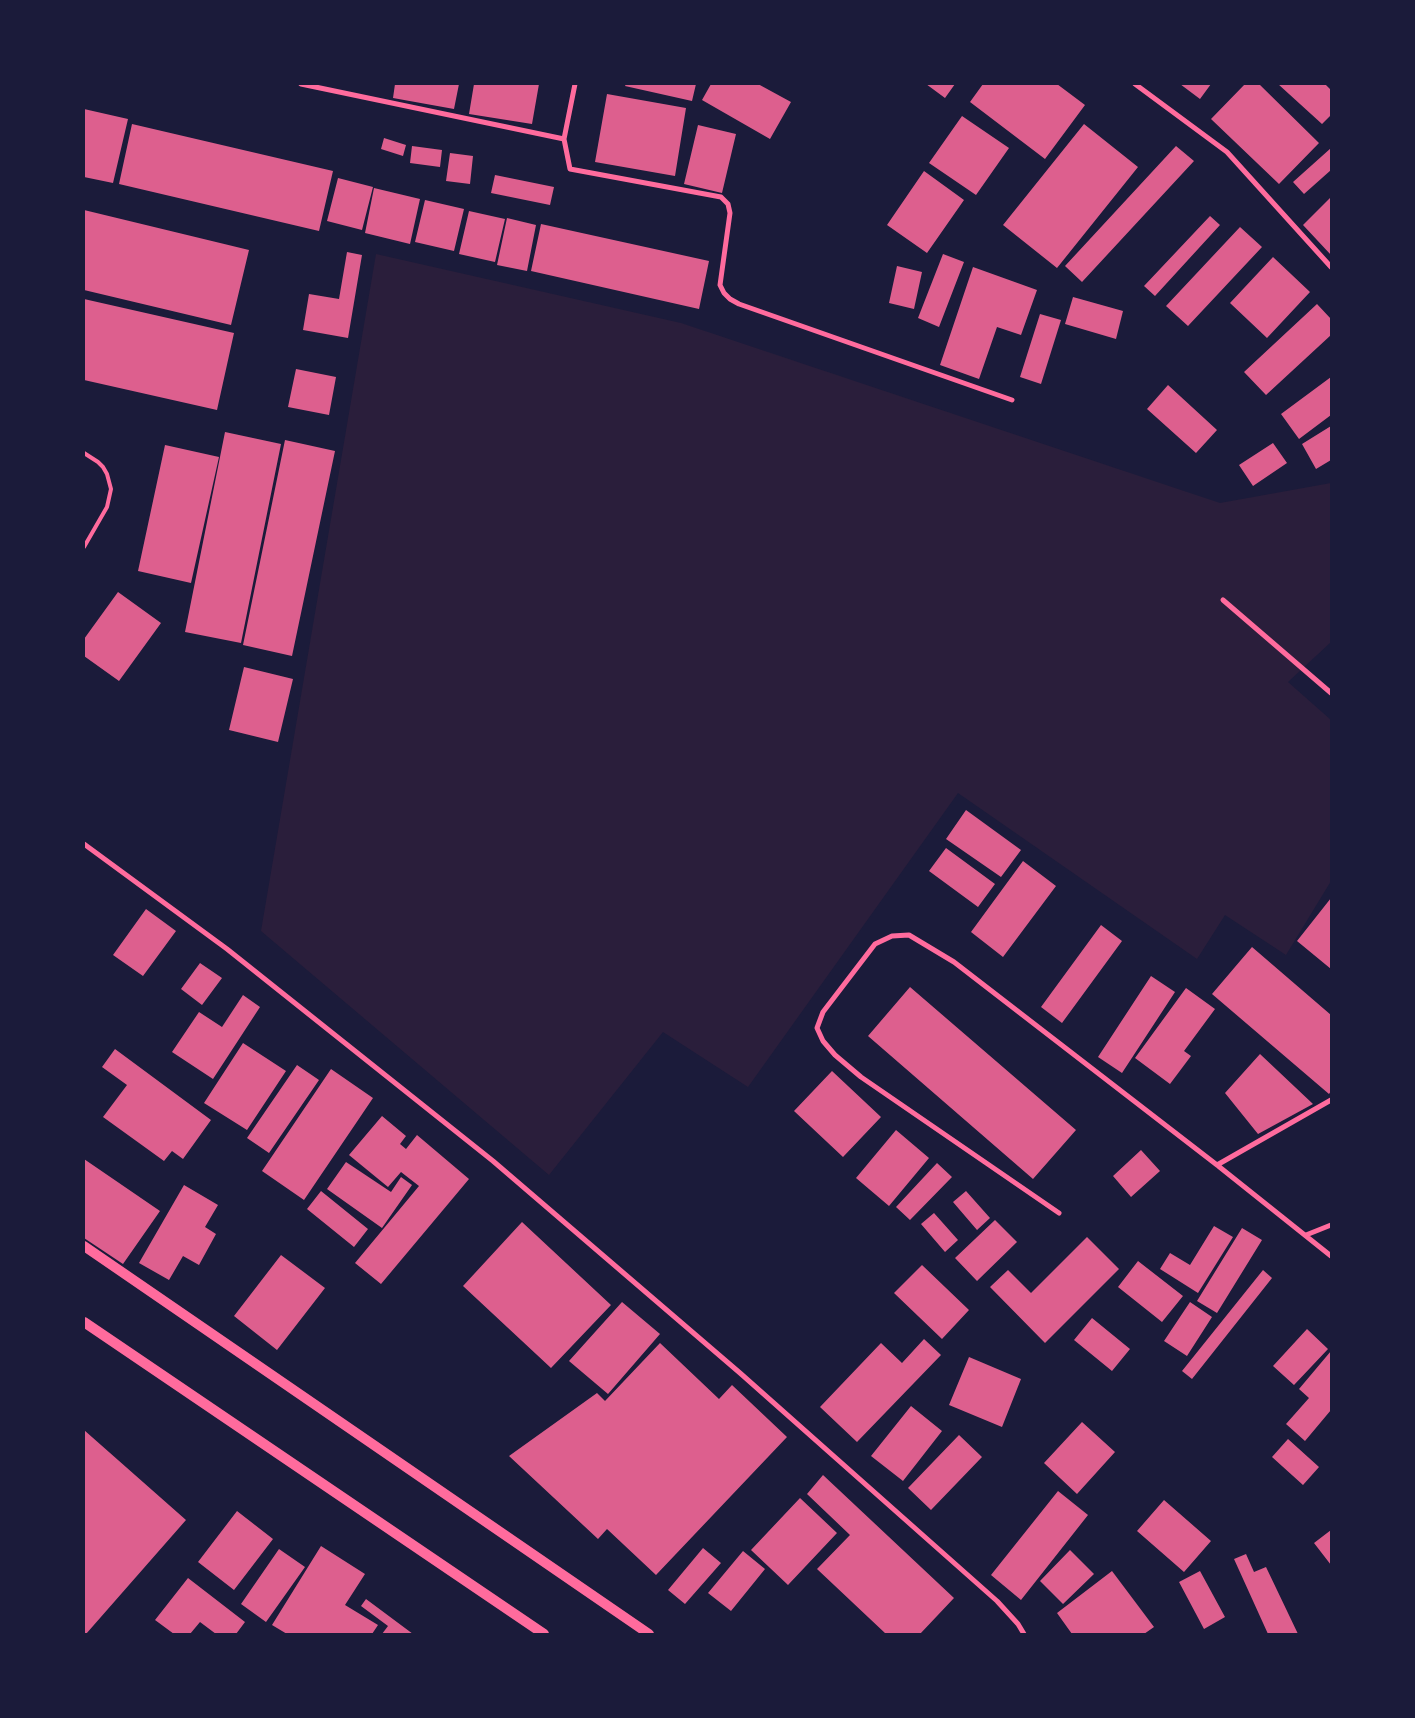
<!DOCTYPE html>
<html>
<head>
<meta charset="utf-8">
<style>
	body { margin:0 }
	#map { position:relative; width:1415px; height:1718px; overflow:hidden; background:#1b1b3a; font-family:"Exo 2",sans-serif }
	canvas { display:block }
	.frame { position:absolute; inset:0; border:85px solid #1b1b3a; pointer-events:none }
</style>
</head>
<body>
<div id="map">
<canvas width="1415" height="1718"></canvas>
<div class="frame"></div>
</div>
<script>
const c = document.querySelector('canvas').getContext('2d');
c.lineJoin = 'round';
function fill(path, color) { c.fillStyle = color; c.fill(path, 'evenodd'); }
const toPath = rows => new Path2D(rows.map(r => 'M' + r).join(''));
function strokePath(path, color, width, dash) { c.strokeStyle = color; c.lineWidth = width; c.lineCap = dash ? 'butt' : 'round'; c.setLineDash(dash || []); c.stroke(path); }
const green = toPath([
	[376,254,681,323,1220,503,1331,483,1331,642,1288,682,1331,720,1331,881,1286,955,1225,915,1197,959,958,793,748,1087,663,1032,549,1175,261,931]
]);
const building = toPath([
	[395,84,459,84,454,109,393,98],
	[474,84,539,84,532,124,469,114],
	[626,84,696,84,692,101,625,86],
	[711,84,758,84,791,102,770,139,702,100],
	[926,84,955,84,945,98],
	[983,84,1057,84,1085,105,1045,159,970,102],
	[1180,84,1211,84,1200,99],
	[1245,84,1259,84,1319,143,1279,184,1211,119],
	[1278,84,1325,84,1331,90,1331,115,1322,124],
	[607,94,686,108,675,176,595,162],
	[84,109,128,119,113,183,84,177],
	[962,116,1009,148,976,195,929,163],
	[132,124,333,171,319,231,119,184],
	[1084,124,1138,167,1057,268,1003,225],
	[698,125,736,134,722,193,684,184],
	[384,138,406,145,403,156,381,149],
	[412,146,442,150,440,167,410,163],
	[1176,146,1194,161,1082,282,1065,266],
	[1331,148,1331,170,1304,194,1293,182],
	[450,153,473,156,470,184,446,181],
	[924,171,964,200,927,253,887,225],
	[495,175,554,187,550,205,491,193],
	[338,178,373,187,362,230,327,221],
	[374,188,420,199,410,244,365,233],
	[1331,197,1331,255,1303,225],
	[425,200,464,209,454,251,415,242],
	[84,210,249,250,231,325,84,290],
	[469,211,505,219,495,262,459,254],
	[1210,216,1220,225,1155,296,1144,286],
	[507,218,536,225,527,271,497,265],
	[541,224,709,261,699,309,531,271],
	[1240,227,1262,247,1188,326,1166,306],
	[347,252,362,255,348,338,303,330,309,294,339,299],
	[943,254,964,262,939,327,918,318],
	[1273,257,1310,292,1267,338,1230,303],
	[897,266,922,272,914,309,889,303],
	[973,267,1037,290,1021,335,997,327,979,379,940,365],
	[1073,297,1123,311,1116,339,1065,324],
	[84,299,234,333,217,410,84,380],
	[1317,304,1331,319,1331,335,1266,395,1244,372],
	[1040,314,1061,320,1041,384,1020,377],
	[296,369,336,377,329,415,288,407],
	[1331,377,1331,415,1299,439,1281,414],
	[1168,385,1217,430,1196,453,1147,409],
	[1331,426,1331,460,1316,469,1302,444],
	[225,432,281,444,241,643,185,632],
	[285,440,335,451,292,656,243,645],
	[1273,443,1287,463,1253,486,1239,465],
	[165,445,219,457,191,583,138,571],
	[118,592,161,623,119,681,84,656,84,639],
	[244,667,293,679,278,742,229,730],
	[966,810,1021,850,1001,877,946,839],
	[946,848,995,884,978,907,929,871],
	[1023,861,1056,886,1003,957,971,932],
	[1331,898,1331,969,1297,941],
	[146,909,176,931,143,976,113,955],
	[1101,925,1122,941,1062,1023,1041,1007],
	[1252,947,1331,1015,1331,1091,1329,1094,1212,994],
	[200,963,222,978,202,1005,181,989],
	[1151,976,1175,992,1122,1073,1098,1057],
	[910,987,1076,1130,1033,1179,868,1036],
	[1186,988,1215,1009,1184,1051,1191,1056,1170,1084,1135,1058],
	[243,995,260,1007,213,1079,172,1052,199,1012,222,1027],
	[243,1043,286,1071,247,1130,204,1103],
	[115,1049,211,1120,183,1159,172,1151,164,1161,103,1117,127,1085,102,1067],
	[1260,1054,1313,1104,1258,1134,1225,1093],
	[297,1065,319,1080,269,1153,247,1138],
	[331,1069,373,1098,304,1200,262,1171],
	[832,1071,881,1117,843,1157,794,1111],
	[382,1116,406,1136,400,1144,406,1149,417,1135,469,1179,381,1284,355,1263,419,1186,401,1172,388,1187,349,1155],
	[896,1130,929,1158,889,1206,856,1178],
	[1141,1150,1160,1171,1131,1197,1113,1176],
	[84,1159,160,1211,123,1264,84,1238],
	[346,1162,391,1192,401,1177,412,1185,382,1228,327,1189],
	[937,1163,952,1177,910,1220,896,1207],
	[184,1185,218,1205,205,1227,216,1234,199,1265,183,1256,169,1280,139,1263],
	[321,1191,368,1229,354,1247,307,1209],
	[966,1191,990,1218,977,1230,953,1202],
	[934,1213,958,1240,945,1252,921,1224],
	[995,1220,1017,1242,977,1281,955,1258],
	[522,1222,611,1305,551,1368,463,1286],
	[1214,1226,1233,1237,1198,1293,1160,1269,1170,1253,1190,1265],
	[1242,1228,1262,1240,1217,1313,1197,1301],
	[1087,1237,1119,1269,1045,1343,990,1287,1008,1270,1031,1293],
	[281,1255,325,1288,277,1350,234,1316],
	[1138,1261,1183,1296,1162,1322,1118,1287],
	[922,1265,969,1310,942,1339,894,1293],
	[1263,1270,1272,1278,1192,1379,1182,1371],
	[622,1302,660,1334,608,1394,569,1361],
	[1190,1302,1212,1317,1187,1356,1164,1341],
	[1092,1318,1130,1349,1112,1371,1074,1340],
	[1307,1329,1328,1349,1294,1385,1273,1366],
	[924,1339,941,1355,857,1442,820,1407,881,1343,902,1363],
	[660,1343,719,1399,732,1385,787,1437,656,1575,607,1529,598,1539,509,1456,597,1393,605,1401],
	[1331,1351,1331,1410,1305,1441,1286,1424,1309,1398,1299,1389],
	[969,1357,1021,1379,1002,1427,949,1405],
	[911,1406,942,1431,903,1481,871,1456],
	[1082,1422,1115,1452,1077,1494,1044,1463],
	[84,1430,186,1520,86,1634,84,1634],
	[959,1435,982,1457,931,1510,908,1488],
	[1288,1439,1319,1467,1303,1485,1272,1457],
	[823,1475,954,1598,920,1634,886,1634,817,1569,850,1535,807,1494],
	[1058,1491,1088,1515,1021,1600,991,1575],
	[800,1498,837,1533,788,1585,751,1550],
	[1164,1500,1211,1541,1184,1572,1137,1531],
	[237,1511,273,1539,234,1590,198,1562],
	[1331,1530,1331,1565,1314,1543],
	[321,1546,365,1574,345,1605,378,1625,372,1634,287,1634,272,1625],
	[703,1548,721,1563,685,1604,668,1590],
	[279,1549,305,1567,266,1622,241,1604],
	[1070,1550,1094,1574,1063,1604,1040,1581],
	[743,1551,765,1569,731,1611,708,1593],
	[1246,1554,1254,1572,1266,1567,1298,1634,1268,1634,1234,1559],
	[1112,1571,1154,1627,1144,1634,1072,1634,1057,1613],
	[1200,1571,1225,1617,1204,1629,1179,1582],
	[188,1578,245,1622,236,1634,216,1634,200,1622,190,1634,174,1634,155,1620],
	[366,1599,413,1634,382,1634,388,1626,361,1606]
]);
const service = toPath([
	[84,453,98,462,103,467,107,474,111,489,107,507,84,547]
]);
const minor = toPath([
	[301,84,564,139,570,169,721,197,728,204,730,213,720,285,724,293,730,299,739,304,1012,400],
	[1135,84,1227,152,1331,267],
	[564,139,575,84],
	[1223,600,1331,693],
	[84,844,227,949,493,1161,740,1373,997,1601,1018,1624,1024,1634],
	[1217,1165,1331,1100],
	[1059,1213,861,1077,835,1055,823,1041,817,1028,823,1012,875,944,892,936,909,935,954,962,1217,1165,1331,1256],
	[1306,1235,1331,1225]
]);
const secondary = toPath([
	[84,1246,649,1634],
	[84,1322,544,1634]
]);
fill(green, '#2a1e3b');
fill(building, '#dd5f8e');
strokePath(service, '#ff6b9d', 4);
strokePath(minor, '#ff6b9d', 5);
strokePath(secondary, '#ff6b9d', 10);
</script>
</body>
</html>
